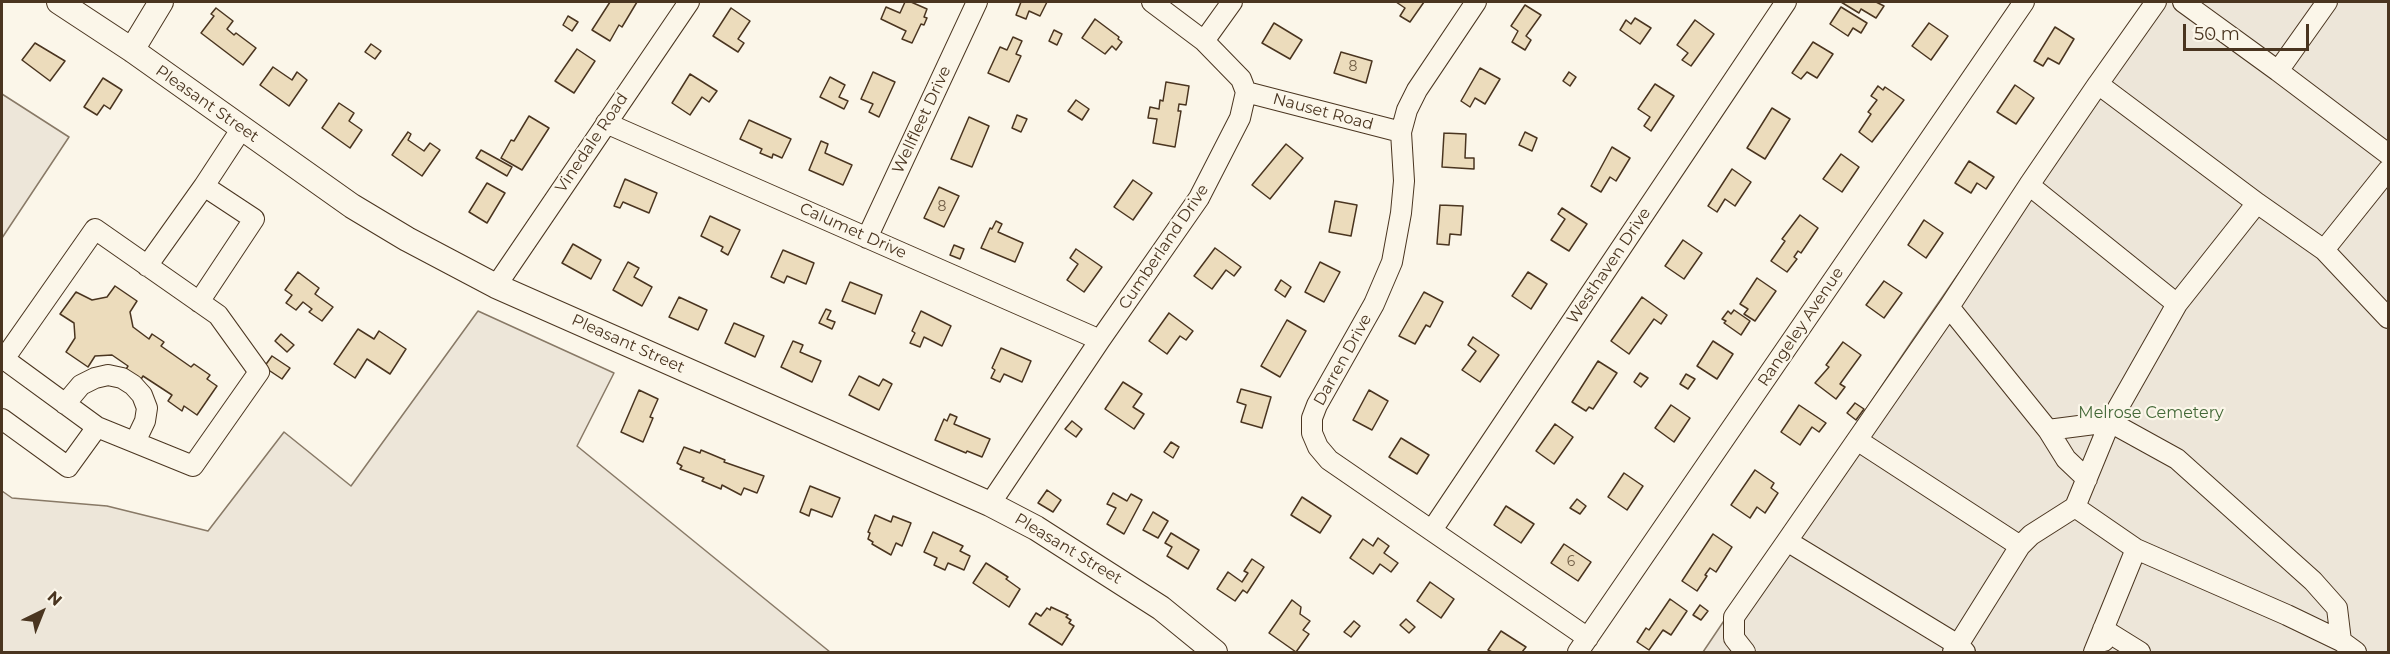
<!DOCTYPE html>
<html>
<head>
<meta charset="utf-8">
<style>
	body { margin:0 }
	#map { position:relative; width:2390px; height:654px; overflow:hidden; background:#fbf6e9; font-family:Montserrat,sans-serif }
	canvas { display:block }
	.frame { position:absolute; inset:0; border:3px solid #4a3520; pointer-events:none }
	.north { position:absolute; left:12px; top:582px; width:60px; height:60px; -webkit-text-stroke:4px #fbf6e9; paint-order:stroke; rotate:43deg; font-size:16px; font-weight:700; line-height:24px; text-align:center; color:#4a3520 }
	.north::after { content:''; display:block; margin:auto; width:21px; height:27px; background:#4a3520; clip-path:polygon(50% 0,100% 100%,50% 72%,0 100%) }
	.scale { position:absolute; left:2183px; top:24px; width:126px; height:27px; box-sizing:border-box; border:3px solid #4a3520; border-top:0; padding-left:8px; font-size:18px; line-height:21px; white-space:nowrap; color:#4a3520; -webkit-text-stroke:4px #fbf6e9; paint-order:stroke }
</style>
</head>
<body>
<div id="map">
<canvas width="2390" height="654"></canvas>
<div class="frame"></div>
<div class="north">N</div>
<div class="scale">50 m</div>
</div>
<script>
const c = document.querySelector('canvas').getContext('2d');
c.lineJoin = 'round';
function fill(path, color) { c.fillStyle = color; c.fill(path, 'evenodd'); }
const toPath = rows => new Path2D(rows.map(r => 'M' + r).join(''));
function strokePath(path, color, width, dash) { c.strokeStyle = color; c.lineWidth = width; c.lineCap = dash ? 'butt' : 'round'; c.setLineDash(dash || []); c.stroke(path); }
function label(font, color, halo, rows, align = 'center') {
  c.font = font + ' Montserrat,sans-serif'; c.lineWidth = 4.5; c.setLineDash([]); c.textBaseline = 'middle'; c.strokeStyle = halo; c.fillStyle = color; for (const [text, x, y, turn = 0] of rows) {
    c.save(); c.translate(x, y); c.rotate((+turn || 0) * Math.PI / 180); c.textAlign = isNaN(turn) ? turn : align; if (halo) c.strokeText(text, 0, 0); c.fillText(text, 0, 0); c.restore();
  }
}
const green = toPath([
	[2146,2,2388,2,2388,652,1703,652,1912,341,2146,2],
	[2,94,69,137,2,238,2,94],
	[478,311,614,373,577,446,830,652,2,652,2,491,12,498,107,506,208,531,284,432,351,486,478,311]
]);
const building = toPath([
	[610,2,637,2,622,27,619,25,610,41,592,30,610,2],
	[905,2,911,2,927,9,924,17,927,18,924,25,921,24,912,43,902,39,906,31,881,19,886,7,900,13,905,2],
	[1021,2,1047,2,1040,16,1029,11,1026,19,1016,15,1021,2],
	[1396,2,1424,2,1410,22,1400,16,1405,8,1396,2],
	[1841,2,1876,2,1884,6,1876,18,1861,9,1859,13,1841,2],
	[1525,5,1541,15,1526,36,1531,40,1525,50,1512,42,1518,31,1511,26,1525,5],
	[1841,7,1867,23,1861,33,1853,28,1848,36,1830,24,1841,7],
	[216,8,233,21,227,29,234,35,236,33,256,48,243,65,201,33,214,16,211,14,216,8],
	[731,8,750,21,738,39,744,43,738,52,713,36,731,8],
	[568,16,578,22,572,31,563,25,568,16],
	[1635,18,1651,28,1640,44,1620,30,1626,20,1631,24,1635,18],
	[1095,19,1119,37,1118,39,1122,42,1116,50,1112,46,1105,54,1082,38,1095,19],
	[1695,20,1714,34,1691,66,1682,60,1688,53,1677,45,1695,20],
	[1274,23,1302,40,1290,59,1262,43,1274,23],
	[1929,23,1948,36,1931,60,1912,46,1929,23],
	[2055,27,2074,39,2059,64,2048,58,2043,66,2034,61,2055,27],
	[1054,30,1062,34,1057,45,1049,41,1054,30],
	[1013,37,1022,41,1016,54,1021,56,1009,82,988,73,1000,47,1007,50,1013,37],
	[1813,42,1833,54,1817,78,1807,72,1801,79,1792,73,1813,42],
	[35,43,65,61,50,81,22,60,35,43],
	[371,44,381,51,375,59,365,52,371,44],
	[577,49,595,61,574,93,555,81,577,49],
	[1341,52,1372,61,1366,83,1334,73,1341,52],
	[273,67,292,80,297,72,307,80,289,106,260,85,273,67],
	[1480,68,1500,79,1485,104,1475,98,1470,107,1461,101,1480,68],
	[873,72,895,82,879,117,869,112,873,104,861,99,873,72],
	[1569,72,1576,77,1570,86,1563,81,1569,72],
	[690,74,717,91,709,102,702,97,690,115,672,103,690,74],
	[830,77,845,85,839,97,848,101,844,109,820,97,830,77],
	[103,78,122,90,110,109,104,105,97,115,84,107,103,78],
	[1166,82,1189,86,1186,105,1179,104,1178,111,1181,111,1175,147,1153,143,1157,119,1148,118,1150,107,1159,109,1160,100,1163,101,1166,82],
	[1655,84,1674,96,1651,131,1644,126,1650,117,1638,109,1655,84],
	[2015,85,2034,98,2016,124,1997,112,2015,85],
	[1878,86,1883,90,1885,87,1904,100,1872,142,1859,132,1871,114,1868,112,1877,100,1871,96,1878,86],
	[1076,100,1089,109,1082,120,1068,111,1076,100],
	[339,103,354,113,349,121,362,130,350,148,322,128,339,103],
	[1772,108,1790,119,1765,159,1747,148,1772,108],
	[1017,115,1027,119,1021,132,1012,128,1017,115],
	[529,116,549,128,522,170,501,158,511,140,514,141,529,116],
	[969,117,989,126,972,167,951,159,969,117],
	[749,120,791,139,782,158,773,154,772,158,760,153,762,149,740,139,749,120],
	[408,132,411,134,408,140,424,151,430,143,440,150,422,176,392,155,408,132],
	[1525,132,1537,138,1532,151,1519,145,1525,132],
	[1444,133,1466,134,1465,158,1474,158,1474,169,1442,167,1444,133],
	[821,141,828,144,825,153,852,165,843,185,809,170,821,141],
	[1286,144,1303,158,1270,199,1252,185,1286,144],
	[1612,147,1630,158,1616,181,1610,177,1601,192,1591,186,1612,147],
	[481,150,512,167,507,176,476,158,481,150],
	[1841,154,1859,167,1842,192,1823,179,1841,154],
	[1969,161,1994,177,1986,189,1977,183,1971,193,1955,183,1969,161],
	[1732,169,1751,182,1735,206,1725,199,1717,212,1708,206,1732,169],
	[625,179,657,193,649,213,623,202,620,208,614,206,625,179],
	[1133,180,1152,193,1133,220,1114,207,1133,180],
	[487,183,505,193,487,223,469,212,487,183],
	[939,187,959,196,944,227,924,218,939,187],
	[1335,201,1357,205,1351,236,1329,232,1335,201],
	[1440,205,1463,206,1461,235,1450,234,1449,245,1437,244,1440,205],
	[1562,208,1587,224,1569,251,1551,240,1565,219,1558,214,1562,208],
	[1800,215,1818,228,1801,253,1798,251,1794,257,1797,259,1787,272,1771,261,1785,241,1782,239,1800,215],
	[710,216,740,230,728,255,721,251,723,247,701,236,710,216],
	[1924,220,1943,233,1926,258,1908,245,1924,220],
	[996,221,1002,224,998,232,1023,243,1015,262,981,248,990,228,992,229,996,221],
	[1683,240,1702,253,1684,279,1665,266,1683,240],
	[573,244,601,260,591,279,562,263,573,244],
	[954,245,964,249,960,259,950,255,954,245],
	[1215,248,1241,267,1234,276,1226,270,1212,289,1194,276,1215,248],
	[1076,249,1102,267,1084,292,1067,280,1078,264,1070,258,1076,249],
	[783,250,814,263,806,284,787,276,784,283,771,277,783,250],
	[628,262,639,268,634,277,652,287,642,306,613,290,628,262],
	[1320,262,1340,272,1324,302,1305,292,1320,262],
	[298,272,319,288,315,294,333,307,322,321,309,312,312,309,303,302,296,310,286,303,292,295,285,290,298,272],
	[1528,272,1547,284,1531,309,1512,296,1528,272],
	[1757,278,1776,291,1755,321,1744,314,1748,309,1740,304,1757,278],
	[1281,280,1291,287,1285,297,1275,290,1281,280],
	[1884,281,1902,293,1884,318,1866,305,1884,281],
	[850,282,882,295,875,314,842,301,850,282],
	[115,286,137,301,130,312,133,327,149,339,152,334,164,342,161,346,191,367,194,364,210,375,207,379,217,386,197,415,184,406,182,411,168,401,172,395,143,376,140,381,125,371,128,366,112,355,95,356,88,367,66,352,75,338,74,323,60,314,76,292,92,300,107,297,115,286],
	[1424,292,1443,302,1430,327,1426,325,1415,344,1399,336,1424,292],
	[679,297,707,310,698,330,669,317,679,297],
	[1642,297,1667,315,1661,324,1654,319,1629,354,1611,341,1642,297],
	[826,309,831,311,827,319,835,322,832,329,819,323,826,309],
	[1734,310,1750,321,1741,335,1724,323,1726,321,1722,319,1728,311,1731,314,1734,310],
	[921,311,951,326,942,346,924,337,920,347,910,343,915,333,912,331,921,311],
	[1169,313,1193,331,1186,340,1180,336,1167,354,1149,341,1169,313],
	[1287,320,1306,331,1280,377,1261,366,1287,320],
	[734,323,764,336,755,357,725,343,734,323],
	[358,329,374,339,379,331,406,349,390,374,367,359,355,378,334,364,358,329],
	[281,334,294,345,287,352,275,341,281,334],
	[1473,337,1499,355,1480,382,1462,370,1476,351,1468,345,1473,337],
	[793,341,803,345,800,352,821,361,812,382,781,367,793,341],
	[1713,341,1733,354,1717,379,1697,366,1713,341],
	[1843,342,1861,355,1840,384,1845,387,1836,399,1815,383,1829,367,1826,365,1843,342],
	[1001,348,1031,361,1022,382,1004,374,1000,382,991,378,995,370,992,368,1001,348],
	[272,356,290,368,282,379,264,367,272,356],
	[1598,361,1617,373,1593,409,1589,407,1586,411,1572,402,1598,361],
	[1640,373,1648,378,1641,387,1634,382,1640,373],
	[1686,374,1695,379,1688,389,1680,384,1686,374],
	[859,376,879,386,883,379,892,384,879,410,849,395,859,376],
	[1123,382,1142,394,1133,407,1144,414,1134,429,1105,409,1123,382],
	[1241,389,1271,397,1262,428,1241,422,1246,405,1237,402,1241,389],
	[639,390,658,399,650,417,653,418,643,442,621,432,639,390],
	[1369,390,1388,401,1372,430,1353,420,1369,390],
	[1855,403,1864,409,1856,420,1847,413,1855,403],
	[1671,405,1690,418,1674,442,1655,428,1671,405],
	[1799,405,1826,423,1819,432,1812,427,1800,445,1781,432,1799,405],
	[950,414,957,417,954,424,990,439,982,457,967,451,966,453,935,440,944,419,947,421,950,414],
	[1072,421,1082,429,1076,437,1065,429,1072,421],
	[1555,424,1573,437,1554,464,1536,451,1555,424],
	[1401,438,1429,455,1417,474,1389,457,1401,438],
	[1171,442,1179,447,1173,458,1164,452,1171,442],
	[684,447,700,453,701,450,725,460,724,462,764,476,757,493,744,488,741,495,722,485,721,489,702,481,704,478,680,469,682,466,677,463,684,447],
	[1755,470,1774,483,1771,488,1778,493,1765,513,1757,507,1750,518,1731,505,1755,470],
	[1624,473,1643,486,1627,510,1608,497,1624,473],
	[810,486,840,498,832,517,811,509,809,516,800,512,810,486],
	[1047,490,1061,500,1053,512,1038,503,1047,490],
	[1113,493,1127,501,1131,494,1142,500,1124,534,1107,524,1116,508,1107,504,1113,493],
	[1302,497,1331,516,1320,533,1291,515,1302,497],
	[1577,499,1586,506,1580,514,1570,508,1577,499],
	[1506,506,1534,524,1521,543,1494,525,1506,506],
	[1153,512,1168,521,1158,538,1143,530,1153,512],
	[875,515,891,522,893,516,911,523,902,546,896,543,891,555,872,544,873,542,868,539,870,533,868,532,875,515],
	[933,532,963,546,960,551,970,556,964,570,948,563,945,570,934,565,937,558,924,552,933,532],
	[1171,533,1199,550,1188,569,1167,556,1172,547,1165,543,1171,533],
	[1713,534,1732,547,1716,572,1710,568,1705,575,1707,576,1697,591,1682,581,1713,534],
	[1378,538,1389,546,1384,553,1398,563,1391,572,1380,564,1373,574,1350,558,1363,539,1373,546,1378,538],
	[1564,544,1591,562,1578,581,1551,563,1564,544],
	[1252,559,1264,567,1247,593,1243,590,1235,601,1217,589,1228,572,1242,582,1248,573,1244,571,1252,559],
	[986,563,1008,577,1006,579,1020,589,1009,607,973,583,986,563],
	[1430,582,1454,599,1441,618,1417,601,1430,582],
	[1670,599,1687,611,1671,635,1663,630,1649,650,1637,642,1646,628,1649,630,1670,599],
	[1292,600,1301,607,1300,614,1310,621,1303,630,1309,634,1296,652,1269,633,1292,600],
	[1700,605,1708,611,1701,620,1693,615,1700,605],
	[1051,607,1068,615,1066,617,1071,620,1069,623,1074,626,1062,645,1029,624,1036,613,1041,616,1047,608,1050,610,1051,607],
	[1406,619,1415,627,1409,633,1400,625,1406,619],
	[1354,621,1360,626,1351,637,1344,632,1354,621],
	[1501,631,1526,647,1522,652,1492,652,1488,650,1501,631]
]);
const minor = toPath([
	[1476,2,1417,90,1407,110,1401,132,1404,181,1401,213,1392,262,1374,304,1317,405,1312,418,1312,433,1318,447,1329,460,1588,638],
	[2156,2,2098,84,2257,203],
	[2183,2,2278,71],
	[2327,2,2278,71,2388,154],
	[1204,41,1232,2],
	[1246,92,1401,132],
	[606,123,1100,340],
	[2029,185,2098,84],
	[204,186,242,128],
	[95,229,218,315,259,372,193,466,97,427,4,359,95,229],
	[867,238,977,2],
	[2324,250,2388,170],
	[147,266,204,186,254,219,199,302],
	[496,286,689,2],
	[1949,307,2048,430,2110,422,2177,304],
	[65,404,81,385,95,378,108,375,122,378,133,385,142,395,147,408,145,421,135,442],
	[2,419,68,467,97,427],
	[2048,430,2066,459,2087,479],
	[1857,440,2020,546],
	[990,504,1100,340,1199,198,1240,118,1246,92,1241,79,1204,41,1152,2],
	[2075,507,2136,549],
	[1432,530,1786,2],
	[2104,641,2103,629,2140,652],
	[1578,652,2024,2],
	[1745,652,1734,638,1734,617,1787,541],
	[1953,652,1958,645,1787,541,1949,307,2029,185,2177,304,2257,203,2324,250,2388,318],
	[1965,652,1958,645,2020,546,2031,535,2075,507,2110,422,2177,459,2313,581,2337,608,2341,641],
	[2094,652,2136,549,2287,615,2341,641,2356,652]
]);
const major = toPath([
	[59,2,132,50,352,206,407,239,496,286,990,504,1036,528,1161,608,1215,652],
	[132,50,161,2]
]);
const numberNames = [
	["8",1353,67],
	["8",942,207],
	["6",1571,562]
];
const streetNames = [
	["Pleasant Street",207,104,35],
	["Nauset Road",1323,112,15],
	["Wellfleet Drive",922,120,-65],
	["Vinedale Road",592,143,-56],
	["Calumet Drive",853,231,24],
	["Cumberland Drive",1164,247,-56],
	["Westhaven Drive",1609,266,-56],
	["Rangeley Avenue",1801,327,-56],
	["Pleasant Street",628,344,24],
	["Darren Drive",1343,360,-61],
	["Pleasant Street",1068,549,31]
];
const parkNames = [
	["Melrose Cemetery",2151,413]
];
fill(green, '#ede6d9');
strokePath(green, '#887966', 1.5);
fill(building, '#ecdcbc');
strokePath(building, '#4a3520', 1.5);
strokePath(minor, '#4a3520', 22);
strokePath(major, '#4a3520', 26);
strokePath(minor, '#fbf6e9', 20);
strokePath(major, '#fbf6e9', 24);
label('14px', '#725f47', null, numberNames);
label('16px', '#4a3520', '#fbf6e9', streetNames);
label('16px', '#436837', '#fbf6e9', parkNames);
</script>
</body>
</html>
